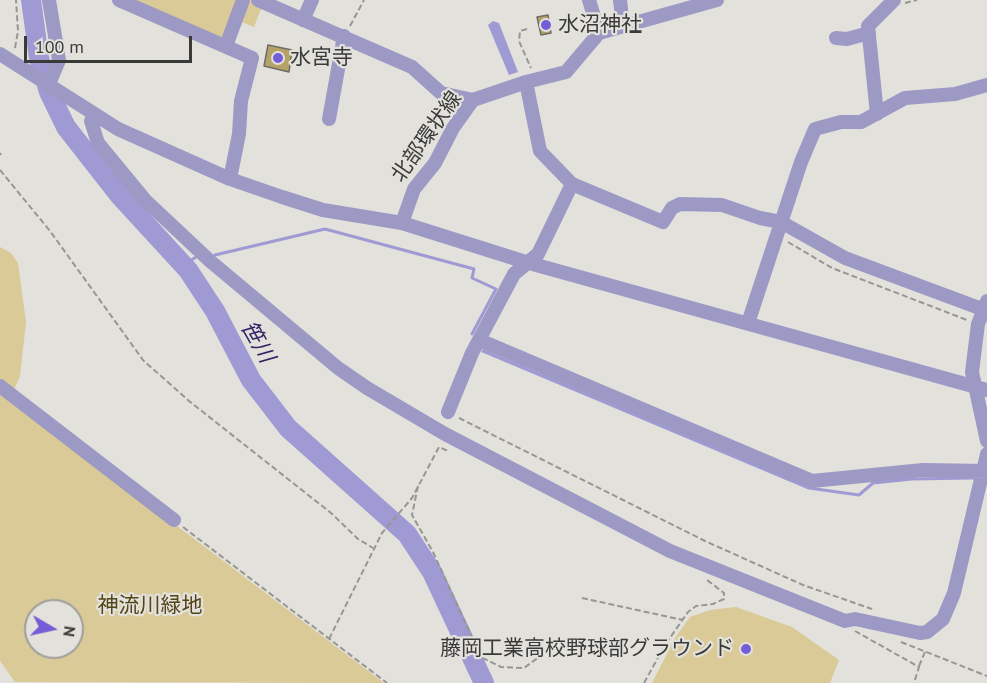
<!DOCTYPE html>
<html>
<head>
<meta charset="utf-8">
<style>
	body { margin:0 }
	#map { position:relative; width:987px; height:683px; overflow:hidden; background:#e3e1dc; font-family:"PT Sans",sans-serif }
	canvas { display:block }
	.north { position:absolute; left:24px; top:599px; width:60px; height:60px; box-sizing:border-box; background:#e3e1dc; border:2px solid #9f9e9a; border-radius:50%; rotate:99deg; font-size:16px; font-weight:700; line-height:24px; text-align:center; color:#3a3a38 }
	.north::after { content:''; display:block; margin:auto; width:21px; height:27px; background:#745ed8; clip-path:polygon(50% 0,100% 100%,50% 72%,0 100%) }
	.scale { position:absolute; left:24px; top:36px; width:168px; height:27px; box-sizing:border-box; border:3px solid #3a3a38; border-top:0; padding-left:8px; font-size:18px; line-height:21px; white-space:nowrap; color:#3a3a38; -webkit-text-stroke:4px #e3e1dc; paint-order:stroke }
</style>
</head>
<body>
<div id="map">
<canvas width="987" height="683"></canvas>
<div class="north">N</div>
<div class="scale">100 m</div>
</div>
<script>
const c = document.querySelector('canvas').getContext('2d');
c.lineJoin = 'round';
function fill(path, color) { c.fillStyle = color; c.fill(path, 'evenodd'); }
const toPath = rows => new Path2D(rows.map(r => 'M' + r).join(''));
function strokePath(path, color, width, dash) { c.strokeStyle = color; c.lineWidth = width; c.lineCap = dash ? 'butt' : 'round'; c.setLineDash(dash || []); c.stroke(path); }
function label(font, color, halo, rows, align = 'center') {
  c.font = font + ' "PT Sans","Noto Sans JP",sans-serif'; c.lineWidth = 4.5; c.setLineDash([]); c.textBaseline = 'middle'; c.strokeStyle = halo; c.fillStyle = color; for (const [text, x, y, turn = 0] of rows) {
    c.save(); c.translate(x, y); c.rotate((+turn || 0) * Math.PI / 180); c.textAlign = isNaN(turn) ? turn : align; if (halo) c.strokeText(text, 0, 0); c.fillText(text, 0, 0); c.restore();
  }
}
const green = toPath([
	[131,0,240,0,223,38],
	[249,0,262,6,254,27,239,21],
	[0,247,11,253,18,263,26,322,20,376,10,399,384,683,15,682,0,661],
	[36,611,72,611,72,647,36,647],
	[736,607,792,627,839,660,830,683,652,683,675,638,690,617,710,610]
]);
const water = toPath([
	[493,21,499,23,518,72,509,75,488,25]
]);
const stream = toPath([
	[215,255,325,229,474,269,472,278,496,289,472,334],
	[184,265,196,257],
	[483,351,809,488,859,495,873,483,912,479,974,478]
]);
const river = toPath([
	[31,0,39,58,49,92,66,127,120,196,188,270,215,311,251,380,288,428,407,534,432,572,484,683]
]);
const building = toPath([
	[548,15,551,33,541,35,537,17,548,15],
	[268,45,292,50,289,72,264,66,268,45]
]);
const path = toPath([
	[905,3,917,0],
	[350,26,364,0],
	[527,29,520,31,519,41,531,68],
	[15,48,18,31,16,0],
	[0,153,1,155],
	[0,170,50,231,143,360,189,401,331,513,358,539,373,548],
	[788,242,832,268,967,320],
	[459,418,705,541,803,585,872,609],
	[418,486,412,515,433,552,481,657,501,667,524,668,539,657],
	[183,527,387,683],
	[582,598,683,620],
	[855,631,919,667,914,683],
	[329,639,382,533,412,498,439,447,448,451],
	[901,642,987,676],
	[919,666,925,652],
	[644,683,665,645,688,612,696,606,713,604,724,599,724,593,707,580]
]);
const minor = toPath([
	[49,0,59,60,49,84],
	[119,0,252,58,241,101,239,134,230,179],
	[258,0,412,67,441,93,473,100],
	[589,0,599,33],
	[620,0,623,26],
	[303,20,312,0],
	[836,38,847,39,869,33],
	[226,46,243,0],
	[0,54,118,129,230,179,282,197,323,210,402,223,529,263,987,390],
	[94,114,91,121,98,143,145,200,210,261,338,368,367,388,445,434,670,551,845,621,855,619,920,633,927,632,943,619,954,593,987,454],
	[877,114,868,26,894,0],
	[329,119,344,36],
	[572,184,663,222,672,208,680,204,722,205,760,218,781,222,845,258,982,309],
	[402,223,414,189,435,163,453,128,473,100,526,82,566,72,599,33,717,0],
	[987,301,978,324,972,372,987,441],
	[748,323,801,162,815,129,841,122,861,122,905,98,955,94,987,85],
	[479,340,812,481,923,470,987,471],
	[0,386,174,520],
	[448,412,472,353,514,274,538,254,572,184,540,151,526,82]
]);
const markers = [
	[546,25,6,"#745ed8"],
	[278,58,6,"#745ed8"],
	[746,649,6,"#745ed8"]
];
const poiNames = [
	["水沼神社",558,25],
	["水宮寺",290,58],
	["藤岡工業高校野球部グラウンド",734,649,"right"]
];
const streetNames = [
	["北部環状線",427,137,-55]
];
const parkNames = [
	["神流川緑地",150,606]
];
const waterNames = [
	["笹川",257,342,60]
];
fill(green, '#d9ca97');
fill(water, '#9f9ad3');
strokePath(stream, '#9f9ad3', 3);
strokePath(river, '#9f9ad3', 20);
fill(building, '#b4a266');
strokePath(building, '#6e6c68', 1.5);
strokePath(path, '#979692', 2, [6, 3]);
strokePath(minor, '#9c99c5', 14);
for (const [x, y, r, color] of markers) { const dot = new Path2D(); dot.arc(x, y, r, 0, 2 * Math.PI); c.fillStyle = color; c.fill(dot); strokePath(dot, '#e3e1dc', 2); }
label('21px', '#3a3a38', '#e3e1dc', poiNames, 'left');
label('21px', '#3a3a38', '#e3e1dc', streetNames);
label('21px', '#534516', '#e3e1dc', parkNames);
label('italic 22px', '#312467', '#e3e1dc', waterNames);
</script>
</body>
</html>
